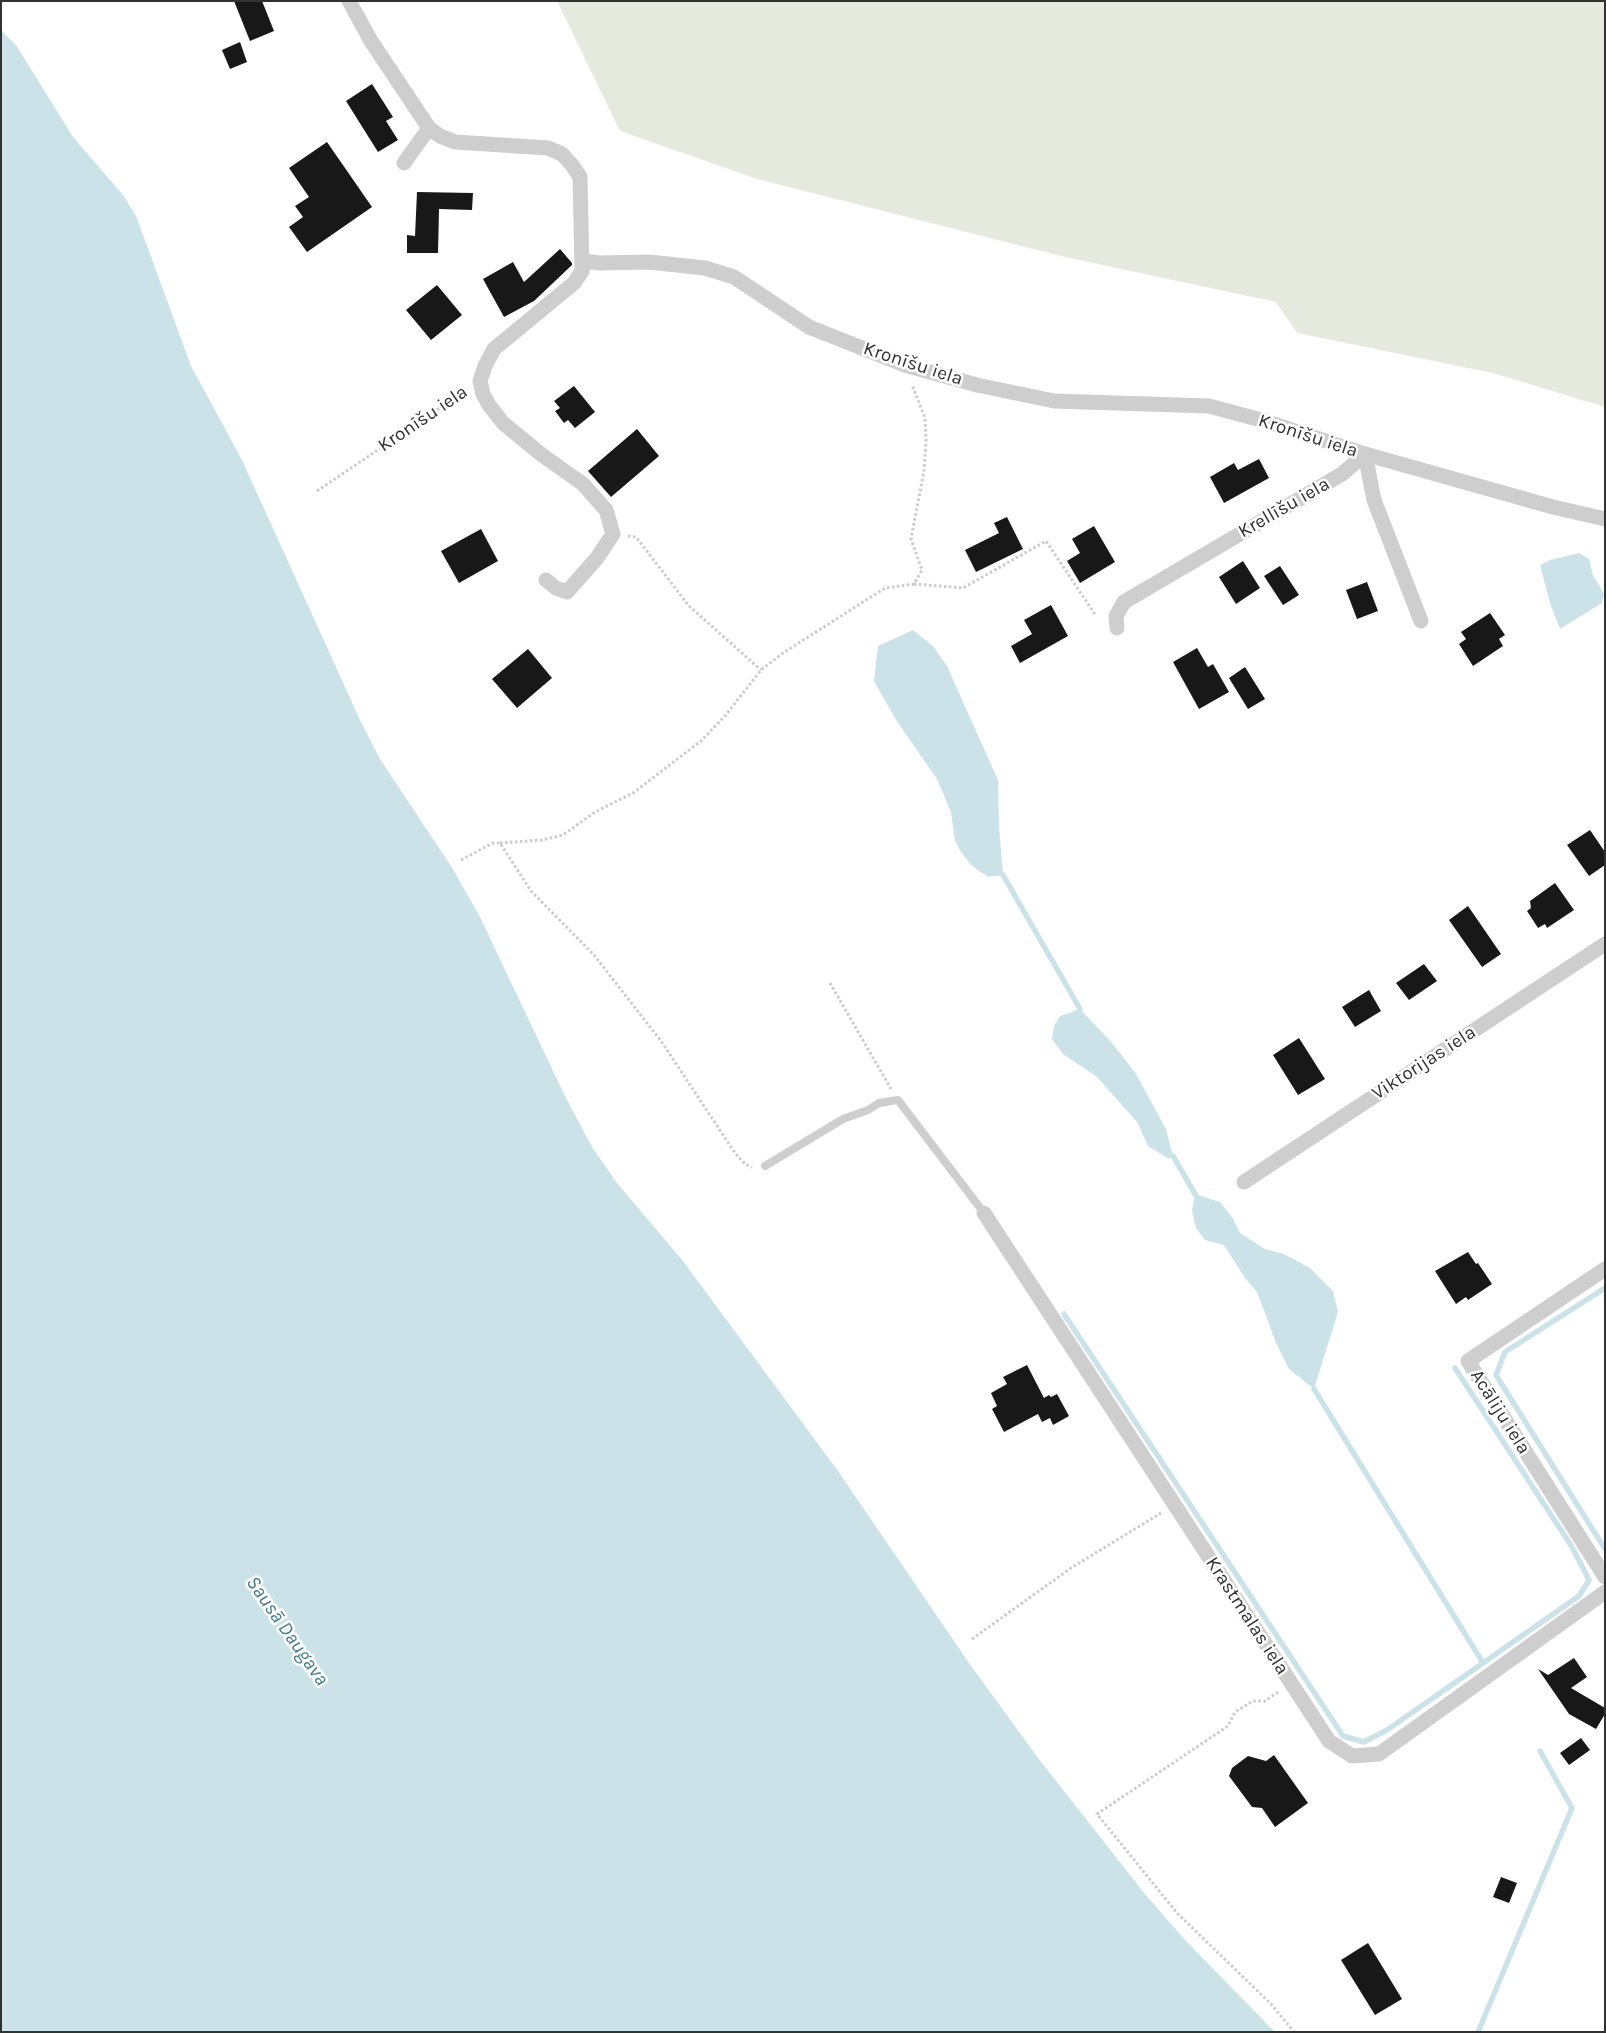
<!DOCTYPE html>
<html>
<head>
<meta charset="utf-8">
<style>
	body { margin:0 }
	#map { position:relative; width:1606px; height:2033px; overflow:hidden; background:#fff; font-family:Karla,sans-serif }
	canvas { display:block }
	.frame { position:absolute; inset:0; border:2px solid #313131; pointer-events:none }
</style>
</head>
<body>
<div id="map">
<canvas width="1606" height="2033"></canvas>
<div class="frame"></div>
</div>
<script>
const c = document.querySelector('canvas').getContext('2d');
c.lineJoin = 'round';
function fill(path, color) { c.fillStyle = color; c.fill(path, 'evenodd'); }
const toPath = rows => new Path2D(rows.map(r => 'M' + r).join(''));
function strokePath(path, color, width, dash) { c.strokeStyle = color; c.lineWidth = width; c.lineCap = dash ? 'butt' : 'round'; c.setLineDash(dash || []); c.stroke(path); }
function label(font, color, halo, rows, align = 'center') {
  c.font = font + ' Karla,sans-serif'; c.lineWidth = 5; c.setLineDash([]); c.textBaseline = 'middle'; c.strokeStyle = halo; c.fillStyle = color; for (const [text, x, y, turn = 0] of rows) {
    c.save(); c.translate(x, y); c.rotate((+turn || 0) * Math.PI / 180); c.textAlign = isNaN(turn) ? turn : align; if (halo) c.strokeText(text, 0, 0); c.fillText(text, 0, 0); c.restore();
  }
}
const green = toPath([
	[557,1,1605,1,1605,407,1493,373,1297,333,1276,302,1065,257,757,179,620,131]
]);
const water = toPath([
	[1,30,16,45,73,137,123,195,136,216,191,366,242,460,360,720,380,759,451,866,479,915,565,1096,592,1147,617,1183,683,1261,838,1471,969,1663,1038,1758,1145,1894,1185,1940,1275,2032,1,2032],
	[1579,553,1589,559,1593,575,1604,594,1602,603,1560,629,1551,606,1540,565,1550,560],
	[913,630,933,646,947,666,998,780,999,826,1003,875,988,877,971,865,961,852,955,841,951,812,937,779,896,720,874,681,878,646],
	[1080,1009,1113,1044,1136,1074,1166,1129,1173,1156,1169,1159,1148,1146,1137,1122,1097,1077,1063,1054,1052,1039,1054,1026,1060,1016],
	[1195,1194,1220,1202,1232,1217,1240,1233,1265,1249,1284,1254,1310,1268,1333,1291,1338,1312,1314,1389,1289,1369,1276,1343,1257,1292,1245,1278,1224,1245,1205,1240,1196,1228,1192,1211]
]);
const stream = toPath([
	[1003,875,1080,1009],
	[1173,1156,1195,1194],
	[1605,1288,1505,1352,1496,1375,1605,1549],
	[1064,1314,1343,1736,1364,1742,1387,1730,1579,1596,1589,1580,1572,1547,1455,1368],
	[1314,1389,1483,1663],
	[1478,2032,1572,1808,1540,1751]
]);
const building = toPath([
	[234,1,262,1,274,31,250,41],
	[240,42,247,62,230,69,222,50],
	[372,84,393,117,386,121,398,140,378,152,346,101],
	[327,142,372,207,307,252,289,227,303,217,295,206,309,197,289,168],
	[417,192,473,193,472,210,439,209,438,253,407,253,407,235,415,236],
	[560,249,572,263,572,265,534,301,504,317,483,279,513,262,524,282],
	[437,285,462,315,431,340,406,310],
	[574,386,595,412,575,428,568,420,564,423,555,411,560,408,554,401],
	[637,429,659,456,611,497,588,471],
	[1259,459,1269,478,1224,503,1210,477,1234,463,1238,470],
	[1007,517,1023,549,976,572,965,550,999,533,994,523],
	[1094,526,1115,562,1080,583,1067,561,1080,553,1072,539],
	[481,529,498,561,459,583,441,551],
	[1243,561,1260,588,1236,604,1219,577],
	[1280,566,1299,595,1283,605,1264,576],
	[1367,582,1378,611,1357,619,1346,590],
	[1051,605,1068,636,1020,663,1011,646,1032,634,1024,620],
	[1490,613,1505,635,1499,639,1503,646,1473,666,1459,644,1466,639,1461,632],
	[1197,648,1208,667,1213,664,1229,692,1199,709,1173,662],
	[528,649,552,678,517,708,492,679],
	[1245,667,1265,699,1248,709,1229,678],
	[1590,830,1605,852,1605,865,1589,876,1567,845],
	[1555,883,1574,910,1547,928,1545,924,1538,928,1527,911,1531,908,1530,901],
	[1468,906,1501,954,1482,967,1449,920],
	[1424,964,1437,981,1409,1000,1396,983],
	[1369,990,1381,1011,1355,1027,1342,1007],
	[1299,1038,1325,1079,1298,1095,1273,1055],
	[1468,1252,1476,1264,1478,1263,1492,1284,1468,1300,1466,1297,1456,1304,1435,1271],
	[1027,1365,1044,1398,1049,1395,1051,1397,1057,1394,1069,1416,1053,1425,1050,1418,1042,1422,1038,1414,1004,1432,992,1409,997,1406,991,1393,1007,1384,1003,1377],
	[1574,1658,1587,1677,1571,1688,1605,1708,1605,1714,1596,1729,1569,1714,1538,1669,1548,1675],
	[1581,1738,1590,1750,1569,1765,1560,1753],
	[1274,1755,1308,1803,1275,1827,1262,1808,1252,1807,1229,1776,1232,1768,1248,1756,1266,1761],
	[1501,1877,1517,1883,1509,1903,1493,1897],
	[1368,1943,1402,1999,1375,2015,1341,1960]
]);
const path = toPath([
	[317,491,465,391],
	[628,536,636,537,689,606,761,670],
	[914,584,963,588,1046,541,1096,616],
	[500,843,542,840,563,835,595,812,633,793,701,741,725,716,761,670,783,653,885,588,914,584,922,570,911,539,924,471,926,441,925,418,912,385],
	[461,860,493,843,500,843,531,891,594,955,661,1041,735,1153,745,1164,752,1167],
	[830,983,891,1089],
	[972,1639,1071,1568,1161,1513],
	[1278,1692,1265,1701,1253,1701,1235,1712,1228,1726,1097,1814,1177,1913,1271,2004,1294,2032]
]);
const service = toPath([
	[765,1166,843,1119,868,1110,879,1103,898,1100,984,1213]
]);
const minor = toPath([
	[349,1,371,41,429,128,440,136,455,142,548,148,562,154,572,165,580,177,582,271,574,283,494,349,485,366,480,381,483,394,489,405,503,423,542,455,583,484,606,510,613,534,597,558,567,592,556,588,546,580],
	[404,163,429,128],
	[583,261,600,263,649,262,705,268,734,277,809,327,905,365,977,385,1054,401,1209,406,1265,421,1365,454,1553,507,1605,519],
	[1117,628,1116,616,1124,602,1342,474,1365,454,1374,500,1421,621],
	[1244,1182,1605,944],
	[984,1213,1329,1741,1352,1756,1379,1754,1605,1592],
	[1605,1269,1468,1361,1605,1577]
]);
const streetNames = [
	["Kronīšu iela",913,364,18],
	["Kronīšu iela",423,419,-34],
	["Kronīšu iela",1308,436,18],
	["Krellīšu iela",1284,508,-30],
	["Viktorijas iela",1424,1063,-33],
	["Acāliju iela",1500,1412,58],
	["Krastmalas iela",1247,1616,57]
];
const waterNames = [
	["Sausā Daugava",287,1631,55]
];
fill(green, '#e6eade');
fill(water, '#cce2e9');
strokePath(stream, '#cce2e9', 5.5);
fill(building, '#181818');
strokePath(path, '#cbcbcb', 3, [2.5, 2.5]);
strokePath(service, '#cecece', 8);
strokePath(minor, '#cecece', 15);
label('19px', '#313131', '#fff', streetNames);
label('italic 20px', '#447c8e', '#fff', waterNames);
</script>
</body>
</html>
